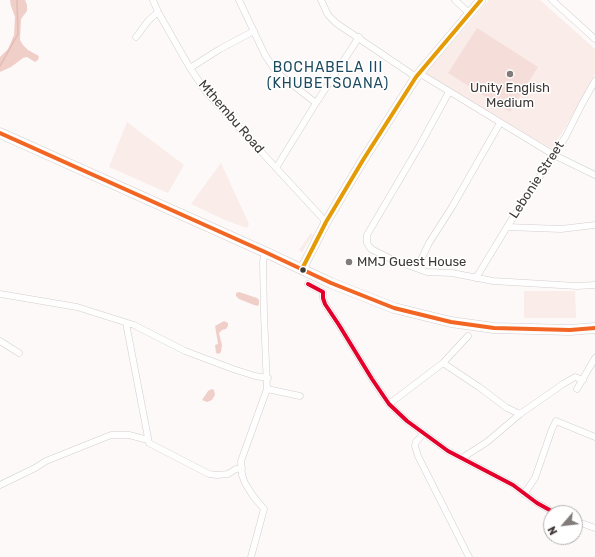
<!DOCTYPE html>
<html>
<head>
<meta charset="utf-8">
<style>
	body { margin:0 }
	#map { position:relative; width:595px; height:557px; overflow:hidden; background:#fdf9f9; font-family:Rubik,sans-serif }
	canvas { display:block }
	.north { position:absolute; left:543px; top:505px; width:40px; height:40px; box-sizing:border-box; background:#fff; border:1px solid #b2afaf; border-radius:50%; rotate:242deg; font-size:11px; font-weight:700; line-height:16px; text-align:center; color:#3e3836 }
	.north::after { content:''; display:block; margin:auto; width:14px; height:18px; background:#817c7a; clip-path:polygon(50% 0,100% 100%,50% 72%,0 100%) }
</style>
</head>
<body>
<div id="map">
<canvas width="595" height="557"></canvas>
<div class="north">N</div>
</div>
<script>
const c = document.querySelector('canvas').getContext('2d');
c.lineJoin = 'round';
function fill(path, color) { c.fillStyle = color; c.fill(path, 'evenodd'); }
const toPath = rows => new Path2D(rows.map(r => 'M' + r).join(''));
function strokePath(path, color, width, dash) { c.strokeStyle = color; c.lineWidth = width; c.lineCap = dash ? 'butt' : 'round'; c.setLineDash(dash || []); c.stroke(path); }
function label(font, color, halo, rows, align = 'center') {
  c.font = font + ' Rubik,sans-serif'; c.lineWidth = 3; c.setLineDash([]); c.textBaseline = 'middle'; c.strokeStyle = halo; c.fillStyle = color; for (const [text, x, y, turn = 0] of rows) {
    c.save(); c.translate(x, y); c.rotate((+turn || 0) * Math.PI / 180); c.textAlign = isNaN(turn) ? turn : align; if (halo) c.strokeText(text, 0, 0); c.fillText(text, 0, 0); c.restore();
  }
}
const built = toPath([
	[489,0,540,0,595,49,595,74,575,111,552,149,425,74],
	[127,122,184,165,168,193,109,167],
	[221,163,249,224,247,228,225,220,191,204],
	[311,233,313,235,302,252,299,250],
	[524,291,575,291,576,318,524,318]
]);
const green = toPath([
	[477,28,538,67,510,112,448,73]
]);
const forest = toPath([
	[10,0,25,0,27,5,27,11,21,19,20,40,23,45,28,50,39,56,38,60,35,62,27,57,23,58,11,67,0,72,0,57,8,49,14,35,15,17,11,6],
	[239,292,257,298,259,300,259,304,258,306,254,305,239,299,236,296,236,293],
	[224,321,228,323,228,326,226,329,222,330,219,333,222,345,221,352,219,354,216,353,215,345,218,344,215,326],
	[212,389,214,390,215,395,212,400,207,402,202,400,208,391]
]);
const stream = toPath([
	[0,66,18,34,17,0]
]);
const street = toPath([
	[153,0,158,12,190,68,207,93,326,222],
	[239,0,265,55,273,67,280,75,316,103],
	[321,0,328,15,336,23,416,77],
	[455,0,469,13],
	[552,0,595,39],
	[136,37,148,21,158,12],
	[190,68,220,49,254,31],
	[419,73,554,155,595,175],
	[449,92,420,145,367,235,367,243,371,249,393,260,427,272,452,273,493,281,577,286,595,285],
	[276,168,316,103,359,37],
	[507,227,561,229,595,225],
	[417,268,429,243,452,207,500,123],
	[476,278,507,227,566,136,582,104,595,81],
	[308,284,323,292,323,298,325,304,339,325,372,379,389,404,407,421,448,451,513,485,537,503,555,513],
	[0,294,77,307,134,325,185,351,233,369,255,376,268,378],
	[126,323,149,443,209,474,217,475,228,474,236,469,242,468],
	[0,341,19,353],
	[443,363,479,387,507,408,520,414],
	[267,389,300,396],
	[577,389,595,358],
	[389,404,443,363,468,336],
	[423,434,416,442,415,446,418,456,469,557],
	[462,458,487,442,520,414,563,384,575,377,583,380],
	[0,485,35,468,46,461,111,435,129,435,148,440],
	[524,494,535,478,552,429,556,421,595,437],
	[575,521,595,528],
	[251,557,264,509,253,496,245,483,242,475,241,461,267,389,264,314,263,262,265,252]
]);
const secondary = toPath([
	[302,269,326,222,363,160,416,77,481,0]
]);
const primary = toPath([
	[0,133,265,252,331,283,394,308,451,322,494,328,570,330,595,328]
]);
const bus1 = toPath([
	[0,133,265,252,331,283,394,308,451,322,494,328,570,330,595,328]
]);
const bus2 = toPath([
	[302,269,326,222,363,160,416,77,481,0]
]);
const bus3 = toPath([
	[308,284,323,292,323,298,325,304,339,325,372,379,389,404,407,421,448,451,513,485,537,503,555,513]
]);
const markers = [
	[510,74,4,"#817c7a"],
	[349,262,4,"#817c7a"],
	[303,270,3.5,"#3e3836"]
];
const poiNames = [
	["Unity English",510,88],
	["Medium",510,103],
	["MMJ Guest House",357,262,"left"]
];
const streetNames = [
	["Mthembu Road",231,117,49],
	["Lebonie Street",537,180,-57]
];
const neighbourhoodNames = [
	["BOCHABELA III",328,68],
	["(KHUBETSOANA)",328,84]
];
fill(built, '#f9ece9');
fill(green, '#f5ded9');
fill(forest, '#f0cfc8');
strokePath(stream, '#e4bbb2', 1.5);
strokePath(street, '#d3cece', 7);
strokePath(secondary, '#d3cece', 10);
strokePath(primary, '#d3cece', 11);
strokePath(street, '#fffefe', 6);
strokePath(secondary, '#fffefe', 9);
strokePath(primary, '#fffefe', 10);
strokePath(bus1, '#f26522', 4);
strokePath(bus2, '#e49b05', 4);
strokePath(bus3, '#e4002b', 4);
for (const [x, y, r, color] of markers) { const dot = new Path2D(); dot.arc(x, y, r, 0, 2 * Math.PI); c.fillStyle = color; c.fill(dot); strokePath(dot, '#fff', 1.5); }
label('13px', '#3e3836', '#fff', poiNames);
label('13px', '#3e3836', '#fff', streetNames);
c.letterSpacing = '1px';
label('14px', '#1c4a5e', '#fff', neighbourhoodNames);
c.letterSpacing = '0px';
</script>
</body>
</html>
